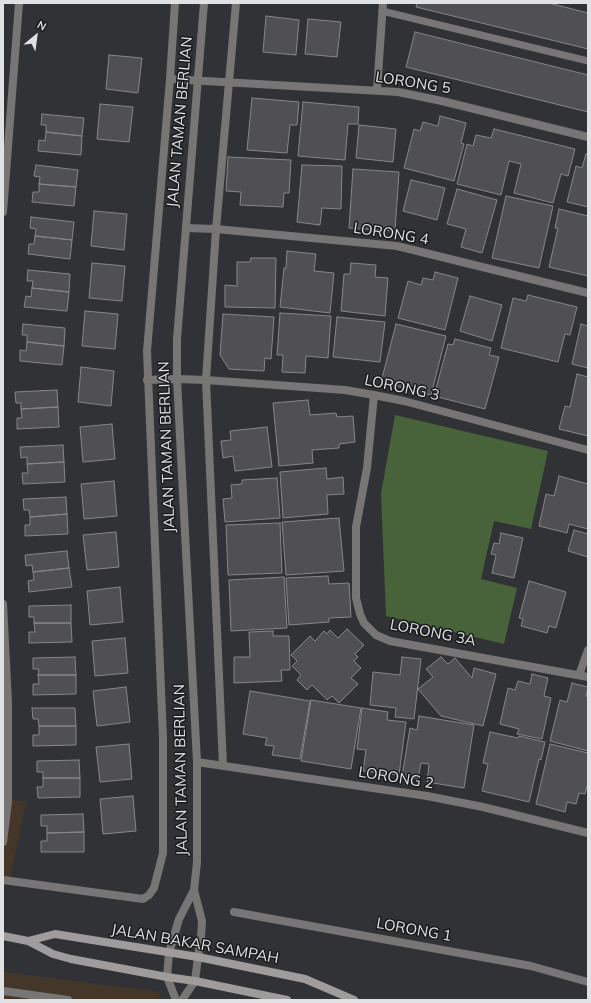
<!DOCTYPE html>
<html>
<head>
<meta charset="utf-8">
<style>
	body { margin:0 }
	#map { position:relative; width:591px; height:1003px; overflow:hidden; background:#303235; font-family:Mulish,sans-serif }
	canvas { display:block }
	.frame { position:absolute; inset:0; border:4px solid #e0e1e3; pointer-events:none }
	.north { position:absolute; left:16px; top:16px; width:40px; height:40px; -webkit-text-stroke:3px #191a1b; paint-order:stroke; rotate:29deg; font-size:11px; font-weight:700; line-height:16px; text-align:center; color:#e0e1e3 }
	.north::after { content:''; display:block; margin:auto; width:14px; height:18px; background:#e0e1e3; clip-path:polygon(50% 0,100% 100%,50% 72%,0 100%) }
</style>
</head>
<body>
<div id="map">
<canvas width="591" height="1003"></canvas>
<div class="frame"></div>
<div class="north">N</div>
</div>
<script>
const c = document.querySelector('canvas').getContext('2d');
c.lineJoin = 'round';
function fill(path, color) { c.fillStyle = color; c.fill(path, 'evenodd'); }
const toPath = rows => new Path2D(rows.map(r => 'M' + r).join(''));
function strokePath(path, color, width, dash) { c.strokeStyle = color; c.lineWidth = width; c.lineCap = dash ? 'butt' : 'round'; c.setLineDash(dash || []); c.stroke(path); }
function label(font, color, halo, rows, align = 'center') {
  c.font = font + ' Mulish,sans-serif'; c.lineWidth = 3; c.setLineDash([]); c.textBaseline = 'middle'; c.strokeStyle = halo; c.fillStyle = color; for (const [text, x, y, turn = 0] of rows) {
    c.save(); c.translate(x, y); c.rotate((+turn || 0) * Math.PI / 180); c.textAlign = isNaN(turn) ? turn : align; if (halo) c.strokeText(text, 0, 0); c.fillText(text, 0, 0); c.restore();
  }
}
const commercial = toPath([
	[3,798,26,802,9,884,3,883],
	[3,972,160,992,159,1000,3,1000]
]);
const green = toPath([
	[395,415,548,451,531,529,494,521,481,579,517,588,504,644,386,616,381,494]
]);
const building = toPath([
	[417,3,549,3,588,13,588,49,416,7,417,3],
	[266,16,299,20,296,55,263,52,266,16],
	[308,19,341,22,337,57,305,54,308,19],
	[415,32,588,75,588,112,406,67,415,32],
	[109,55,142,58,138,93,106,89,109,55],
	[252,98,299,102,297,125,290,125,287,153,247,150,252,98],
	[303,102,359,107,358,124,348,124,345,160,298,156,303,102],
	[100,104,133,107,129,142,97,139,100,104],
	[42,114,84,118,82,136,46,132,46,125,41,125,42,114],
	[440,116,466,123,461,143,464,144,454,181,404,168,414,129,420,131,423,122,438,126,440,116],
	[359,125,396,129,393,162,356,158,359,125],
	[494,129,575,149,568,176,561,174,553,203,514,193,521,164,509,161,501,195,457,184,467,144,473,146,476,135,491,138,494,129],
	[46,132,82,136,81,155,38,151,39,140,45,141,46,132],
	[586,154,588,154,588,207,567,202,576,166,582,168,586,154],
	[228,157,291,160,289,193,284,193,283,207,240,205,241,192,226,191,228,157],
	[36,165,78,170,76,187,39,184,40,177,34,176,36,165],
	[302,165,342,166,341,209,322,208,320,225,297,222,302,165],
	[353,169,399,172,395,231,349,228,353,169],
	[411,180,445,188,437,220,403,211,411,180],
	[39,184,76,187,74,206,32,202,33,192,39,192,39,184],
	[457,189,497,200,482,253,461,247,466,229,447,224,457,189],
	[506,196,553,206,539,268,492,258,506,196],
	[559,209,588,216,588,276,549,267,558,228,555,228,559,209],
	[94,211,127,214,124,250,91,246,94,211],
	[31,217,74,222,72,240,35,236,36,229,30,228,31,217],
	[35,236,72,240,70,259,28,254,29,244,34,244,35,236],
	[287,251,316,254,314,271,334,273,330,313,280,307,284,268,286,268,287,251],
	[251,258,276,258,275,308,225,307,225,285,237,286,237,262,250,262,251,258],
	[92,263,125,266,122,301,89,298,92,263],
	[351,263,376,265,375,277,388,278,385,316,341,311,344,274,350,274,351,263],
	[28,270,70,274,69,292,32,288,33,281,27,281,28,270],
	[435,272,458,278,445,330,398,318,408,281,421,285,423,278,433,280,435,272],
	[32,288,69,292,67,311,24,307,26,296,31,297,32,288],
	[528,295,577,307,570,335,565,334,558,362,501,348,513,298,526,301,528,295],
	[470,296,502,305,492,341,460,331,470,296],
	[85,311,118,314,115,349,82,346,85,311],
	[280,313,331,316,328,358,306,356,305,373,282,372,283,355,277,355,280,313],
	[223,314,274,317,271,359,265,358,264,371,229,369,220,355,223,314],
	[337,317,385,322,380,362,333,357,337,317],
	[23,324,65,328,64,346,27,342,27,335,22,335,23,324],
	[396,324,446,336,431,395,381,382,396,324],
	[581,324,588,326,588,368,572,364,581,324],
	[455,339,491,348,489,355,499,357,485,409,434,396,448,344,453,345,455,339],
	[27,342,64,346,62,365,20,361,20,350,26,351,27,342],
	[81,367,114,371,111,406,78,402,81,367],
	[577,374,588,377,588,436,559,429,565,406,570,407,577,374],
	[57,390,58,407,21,409,21,403,16,403,15,392,57,390],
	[308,400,310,415,336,413,337,417,353,416,355,442,339,444,339,448,312,450,313,463,279,466,273,403,308,400],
	[58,407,59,427,17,429,17,418,22,418,21,409,58,407],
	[112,424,115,459,83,462,80,427,112,424],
	[267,427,272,467,235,471,233,456,223,458,221,441,231,440,230,431,267,427],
	[63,445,64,462,27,464,27,457,21,458,20,447,63,445],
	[64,462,65,482,23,484,22,473,28,473,27,464,64,462],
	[326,468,327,479,343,477,344,494,327,495,328,514,283,518,280,472,326,468],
	[559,476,588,484,588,529,569,524,567,533,539,526,546,494,554,496,559,476],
	[277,478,280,518,225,522,223,499,232,498,231,485,242,484,242,480,277,478],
	[114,481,117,516,84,519,81,484,114,481],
	[66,497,67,514,30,517,29,510,24,510,23,499,66,497],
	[67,514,68,534,25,536,25,525,30,525,30,517,67,514],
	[339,518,344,571,286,575,282,522,339,518],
	[280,523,282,573,228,575,226,525,280,523],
	[574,530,588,534,588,557,568,551,574,530],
	[116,532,119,567,87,570,83,535,116,532],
	[501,533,523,538,514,578,492,573,496,555,491,554,494,543,499,544,501,533],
	[67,551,69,568,33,572,32,565,26,566,25,555,67,551],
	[69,568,72,587,29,592,28,581,34,580,33,572,69,568],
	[328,576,329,584,349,583,351,617,329,618,329,622,289,625,286,578,328,576],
	[284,577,287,628,231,631,229,580,284,577],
	[529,581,566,592,556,628,549,626,547,633,521,626,523,619,519,618,529,581],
	[120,587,123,622,90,625,87,591,120,587],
	[71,605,71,623,34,623,34,617,29,617,29,606,71,605],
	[34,623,71,623,72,642,29,643,29,632,35,632,34,623],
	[347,629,364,645,355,654,358,657,354,661,361,668,351,678,358,684,339,703,332,696,327,700,312,685,307,690,297,680,301,675,292,666,297,661,291,655,310,636,315,641,324,631,327,634,330,630,338,638,347,629],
	[273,631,273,636,289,636,290,670,281,670,282,681,234,683,234,657,250,657,249,632,273,631],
	[125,638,128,673,95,676,92,641,125,638],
	[75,657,76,675,38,675,39,669,33,669,33,658,75,657],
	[402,657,421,659,414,719,395,717,396,708,370,705,373,672,400,675,402,657],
	[441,657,448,664,455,658,472,678,474,668,496,674,483,726,441,716,418,689,433,677,426,669,441,657],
	[532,674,548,678,544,696,551,698,542,739,517,734,519,729,500,724,508,688,515,690,518,681,530,684,532,674],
	[38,675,76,675,76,694,33,695,33,684,39,684,38,675],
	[572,683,588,687,586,696,588,697,588,751,550,741,560,700,567,702,572,683],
	[126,687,130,722,97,726,93,691,126,687],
	[250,691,310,701,300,759,272,755,274,746,265,745,267,738,243,734,250,691],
	[311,700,361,708,351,769,301,761,311,700],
	[32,708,75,708,76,726,39,726,38,719,33,719,32,708],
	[362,708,388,712,387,720,406,722,399,775,363,771,366,750,357,749,362,708],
	[419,716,474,725,464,788,427,782,429,764,421,763,418,779,402,776,410,728,417,730,419,716],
	[39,726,76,726,76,745,33,746,33,735,39,735,39,726],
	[490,732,518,738,519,736,545,742,541,760,539,759,529,802,482,791,488,764,483,763,490,732],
	[129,744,132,779,100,782,96,747,129,744],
	[550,744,588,753,588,783,585,794,579,793,576,804,567,802,565,812,536,804,550,744],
	[79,760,80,778,43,778,43,772,37,772,37,761,79,760],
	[43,778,80,778,80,797,38,798,37,787,43,787,43,778],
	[133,796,136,831,103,834,100,799,133,796],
	[83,814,84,832,47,833,47,826,41,826,41,815,83,814],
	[84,832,84,852,41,852,41,841,47,841,47,833,84,832]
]);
const service = toPath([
	[382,11,588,61]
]);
const minor = toPath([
	[170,79,398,92,442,101,588,137],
	[377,90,383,3],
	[3,212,19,3],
	[186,228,216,229,397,246,588,293],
	[147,380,177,379,206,380,345,390,374,395,404,401,588,450],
	[374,395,367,468,356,527,356,598,360,614,364,623,376,635,390,641,588,677],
	[3,604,8,702,8,802,3,842],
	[579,675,588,650],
	[197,762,427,796,483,807,588,833],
	[223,766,206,380,216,229,236,3],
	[3,880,143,899,149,895,154,888,163,853,163,738,147,351,170,79,175,3],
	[234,912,531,966,588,982],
	[169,953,167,977,176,1000],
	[3,991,68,1000],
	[182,1000,195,981,198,957]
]);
const tertiary = toPath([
	[169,953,179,919,194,890],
	[198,957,201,937,202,921,194,890,197,862,197,762,177,379,177,339,204,3]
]);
const secondary = toPath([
	[3,936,28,941,53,954,71,959,167,977,195,981,287,1000],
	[28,941,55,934,198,957,305,979,354,1000]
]);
const streetNames = [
	["LORONG 5",413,83,9],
	["JALAN TAMAN BERLIAN",180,122,-85],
	["LORONG 4",391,234,9],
	["LORONG 3",402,388,12],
	["JALAN TAMAN BERLIAN",167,447,-92],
	["LORONG 3A",433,633,11],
	["JALAN TAMAN BERLIAN",181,770,-91],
	["LORONG 2",396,778,9],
	["LORONG 1",414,930,10],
	["JALAN BAKAR SAMPAH",195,944,10]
];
fill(commercial, '#443729');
fill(green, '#48633a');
fill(building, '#504f53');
strokePath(building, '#87868a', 1);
strokePath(service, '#787675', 7);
strokePath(minor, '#787675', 8);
strokePath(tertiary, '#787675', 8);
strokePath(secondary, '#9f9c9b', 8);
label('15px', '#e0e1e3', '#191a1b', streetNames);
</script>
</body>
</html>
